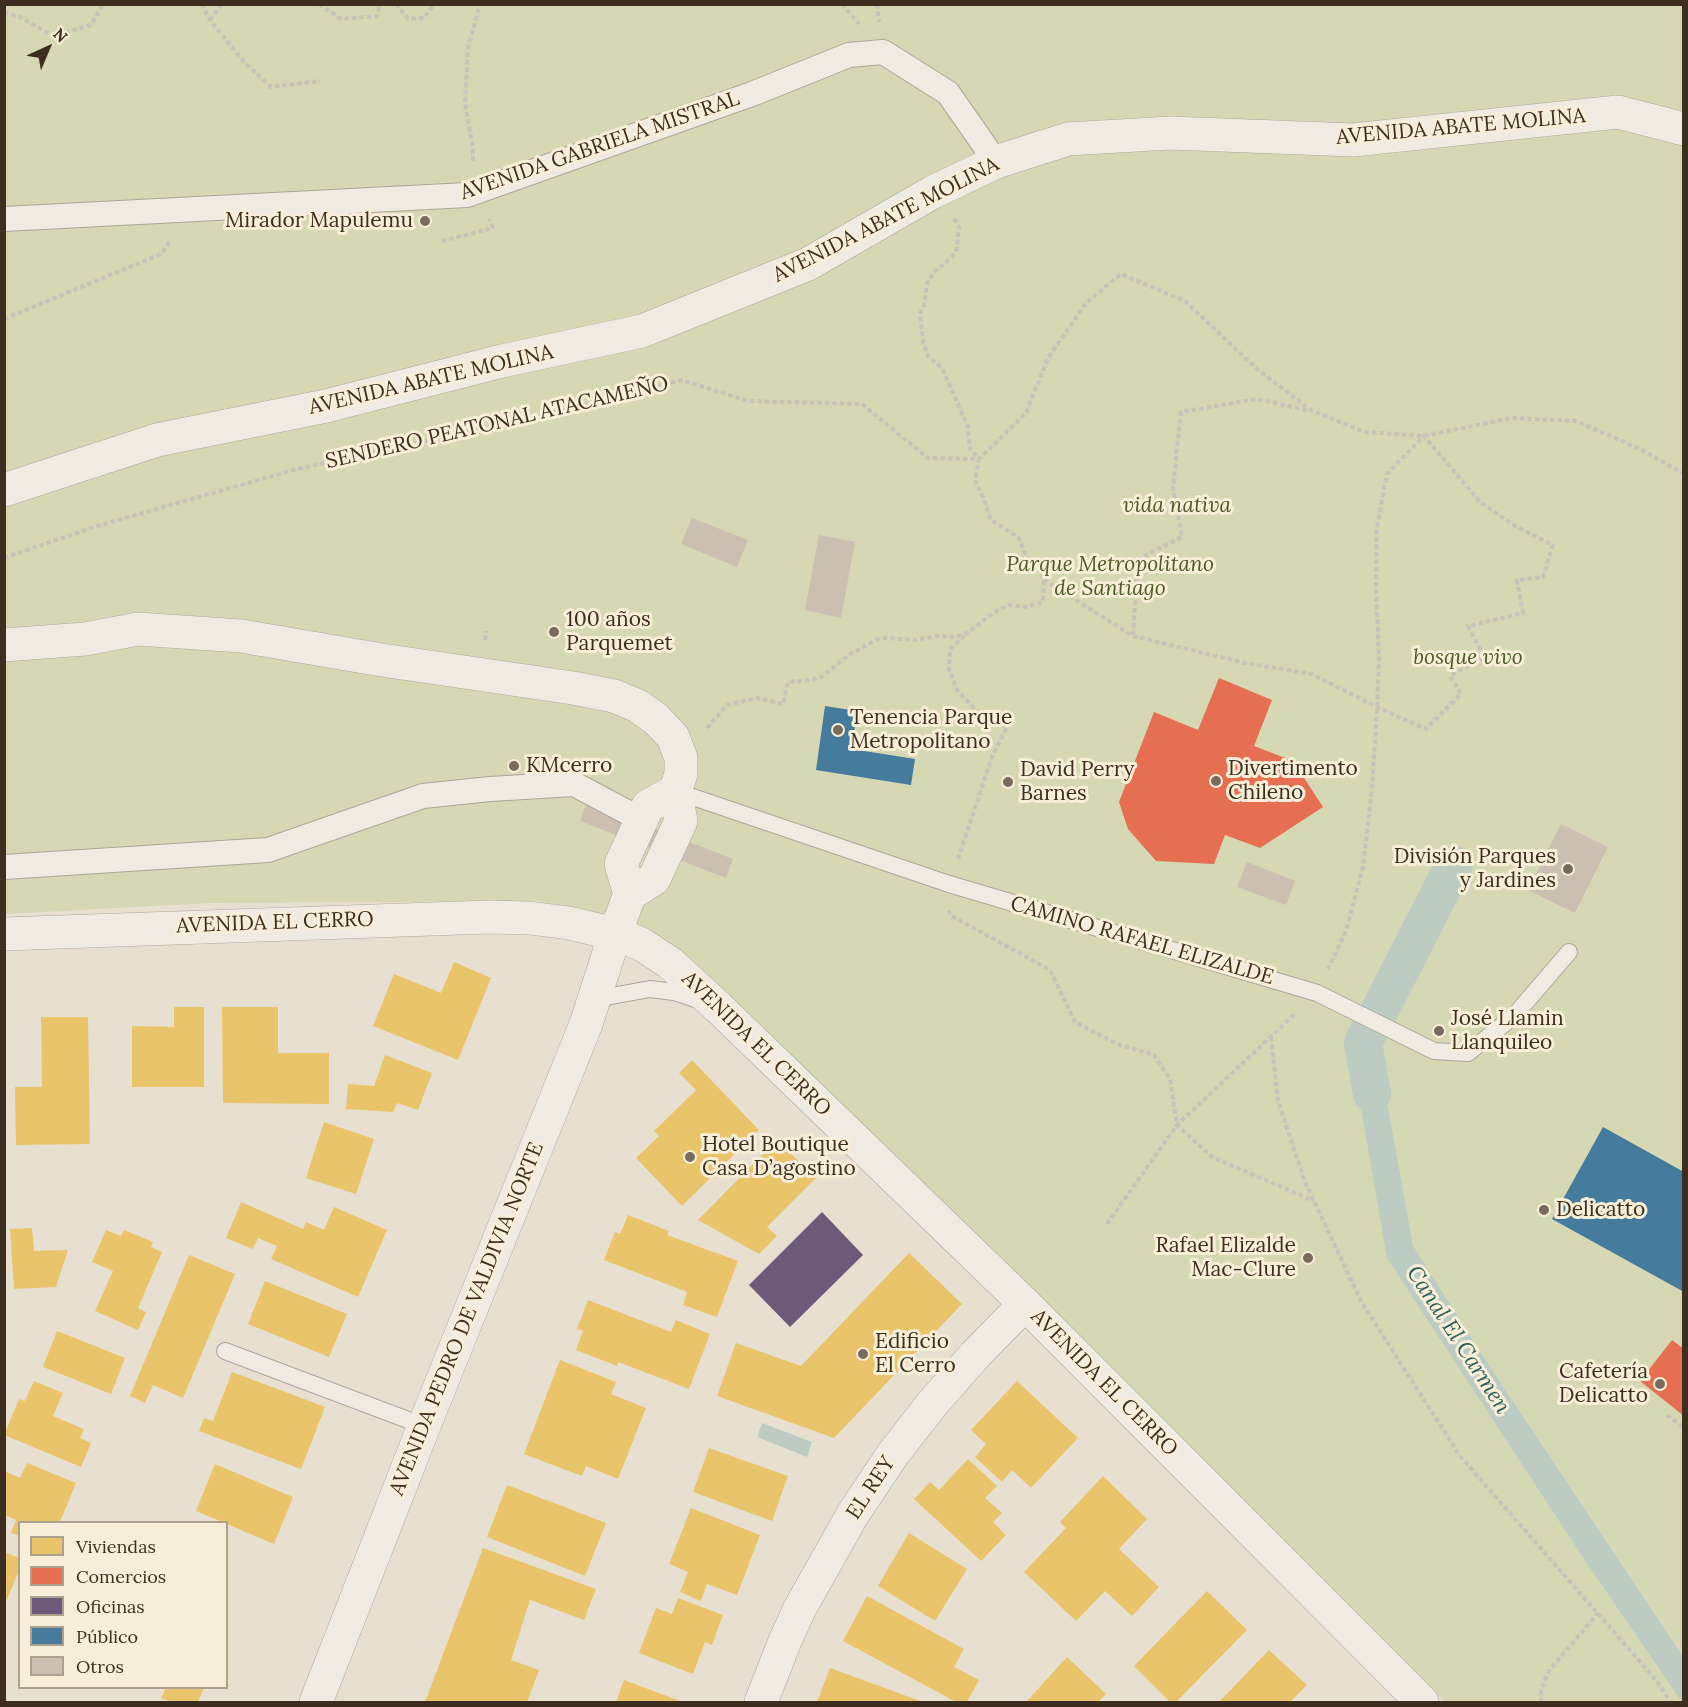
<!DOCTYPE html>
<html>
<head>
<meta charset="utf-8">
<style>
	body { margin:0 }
	#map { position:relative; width:1688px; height:1707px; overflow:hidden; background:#e7e0d1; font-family:Lora,serif }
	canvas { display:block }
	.frame { position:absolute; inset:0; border:6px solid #3d2e20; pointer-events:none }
	.legend { position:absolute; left:18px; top:1521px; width:210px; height:168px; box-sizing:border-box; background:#f7eed8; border:2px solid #ada18e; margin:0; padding:8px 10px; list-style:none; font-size:18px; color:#3d2e20 }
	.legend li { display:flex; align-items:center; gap:12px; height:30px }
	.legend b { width:30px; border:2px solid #ada18e }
	.north { position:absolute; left:18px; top:18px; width:60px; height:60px; -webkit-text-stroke:4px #f7eed8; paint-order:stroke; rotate:44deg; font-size:16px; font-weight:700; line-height:24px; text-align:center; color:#3d2e20 }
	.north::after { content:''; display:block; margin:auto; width:21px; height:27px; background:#3d2e20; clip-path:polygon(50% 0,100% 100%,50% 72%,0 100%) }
</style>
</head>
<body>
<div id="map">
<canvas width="1688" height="1707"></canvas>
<div class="frame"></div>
<ul class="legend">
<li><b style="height:16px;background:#e9c46a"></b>Viviendas</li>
<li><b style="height:16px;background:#e76f51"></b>Comercios</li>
<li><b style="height:16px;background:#6d597a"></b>Oficinas</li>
<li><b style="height:16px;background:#457b9d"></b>Público</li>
<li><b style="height:16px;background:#cbbfb2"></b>Otros</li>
</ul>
<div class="north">N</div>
</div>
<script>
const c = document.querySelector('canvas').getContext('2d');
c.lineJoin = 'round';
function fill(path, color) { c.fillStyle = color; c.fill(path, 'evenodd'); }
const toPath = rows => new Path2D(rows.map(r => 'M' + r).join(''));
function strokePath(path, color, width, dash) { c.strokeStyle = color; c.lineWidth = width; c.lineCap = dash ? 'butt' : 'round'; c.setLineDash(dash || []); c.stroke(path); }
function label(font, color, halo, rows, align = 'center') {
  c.font = font + ' Lora,serif'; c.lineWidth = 6; c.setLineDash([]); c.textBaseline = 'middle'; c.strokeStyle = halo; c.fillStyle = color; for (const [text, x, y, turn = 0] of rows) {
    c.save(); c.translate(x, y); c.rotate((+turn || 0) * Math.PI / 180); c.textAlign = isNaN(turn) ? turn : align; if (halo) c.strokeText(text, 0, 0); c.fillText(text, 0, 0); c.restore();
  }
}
const green = toPath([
	[4,5,1683,5,1683,1702,1445,1702,749,1022,567,907,537,901,211,903,5,914]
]);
const water = toPath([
	[1349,1039,1377,1047,1413,1246,1490,1367,1683,1657,1683,1702,1682,1702,1584,1559,1387,1258],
	[762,1423,812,1442,807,1457,757,1437]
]);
const homes = toPath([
	[454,962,491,978,458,1060,373,1026,394,974,441,993],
	[174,1007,204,1007,204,1087,132,1087,132,1026,174,1027],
	[222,1007,278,1007,278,1053,329,1053,329,1104,223,1103],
	[41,1017,88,1017,90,1144,16,1145,15,1087,42,1087],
	[385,1055,432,1073,418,1110,397,1103,393,1112,346,1109,348,1084,374,1086],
	[692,1060,759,1130,682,1206,636,1158,659,1136,654,1131,696,1090,679,1073],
	[324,1122,374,1139,356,1194,306,1178],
	[777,1140,816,1178,767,1227,777,1236,759,1254,698,1220],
	[241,1202,303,1229,306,1222,324,1230,334,1207,387,1230,358,1297,271,1259,277,1246,258,1238,253,1249,226,1238],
	[628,1215,669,1231,667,1235,738,1261,717,1317,683,1305,687,1292,604,1260,615,1232,620,1234],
	[32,1228,34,1251,68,1250,56,1287,14,1289,10,1229],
	[106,1230,121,1236,124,1230,153,1242,151,1247,162,1252,138,1308,146,1312,138,1330,95,1311,113,1271,92,1262],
	[909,1253,962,1304,834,1438,717,1396,736,1343,801,1366],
	[189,1255,235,1274,183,1398,153,1385,145,1403,130,1396],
	[265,1281,347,1314,329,1357,248,1324],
	[588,1300,671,1332,676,1320,710,1334,689,1389,618,1362,617,1366,576,1350,583,1331,577,1329],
	[57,1331,125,1358,111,1394,43,1367],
	[560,1360,616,1382,611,1394,646,1408,618,1479,586,1466,582,1476,524,1454],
	[232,1372,325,1407,301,1469,199,1431,204,1418,213,1421],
	[34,1381,63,1393,53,1416,84,1429,80,1438,91,1443,81,1467,4,1435,19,1399,25,1401],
	[1017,1381,1078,1438,1031,1488,1012,1470,1002,1482,975,1457,986,1444,971,1430],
	[709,1448,788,1476,772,1521,693,1492],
	[968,1459,997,1486,985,1498,1002,1513,993,1522,1006,1535,981,1561,914,1499,930,1482,939,1490],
	[27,1463,76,1483,60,1522,20,1522,20,1536,11,1533,16,1520,5,1515,5,1471,20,1478],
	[215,1464,293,1497,274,1544,196,1511],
	[1103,1476,1147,1519,1119,1549,1159,1587,1132,1616,1105,1591,1076,1621,1024,1572,1066,1528,1060,1522],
	[507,1485,606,1523,585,1576,487,1537],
	[691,1508,760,1535,737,1595,707,1584,701,1601,680,1592,688,1572,669,1564],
	[909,1533,967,1569,935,1621,878,1586],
	[483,1548,596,1589,584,1620,530,1600,511,1660,539,1670,527,1702,425,1702],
	[4,1552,20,1558,20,1568,5,1604],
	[1207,1591,1247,1630,1176,1702,1170,1702,1134,1666],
	[867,1596,964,1649,954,1667,979,1680,967,1702,956,1702,843,1641],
	[678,1598,723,1615,712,1645,705,1642,693,1674,639,1653,656,1608,672,1614],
	[1269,1650,1307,1685,1290,1702,1219,1702],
	[1067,1657,1106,1694,1098,1702,1026,1702],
	[830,1668,923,1702,817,1702],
	[624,1680,683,1702,616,1702],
	[166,1688,204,1688,198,1702,172,1702,161,1698]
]);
const shops = toPath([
	[1219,678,1272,700,1254,746,1293,761,1323,807,1260,848,1225,835,1214,864,1156,861,1128,829,1119,802,1154,712,1198,730],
	[1672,1340,1684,1349,1684,1416,1640,1381]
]);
const offices = toPath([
	[822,1212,863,1255,790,1327,749,1285]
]);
const public = toPath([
	[825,706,857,711,852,749,915,759,911,785,816,770],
	[1603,1127,1684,1172,1684,1292,1552,1219]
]);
const canal = toPath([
	[1372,1094,1363,1043,1454,865]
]);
const building = toPath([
	[692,518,748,540,737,567,681,544],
	[819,535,855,542,841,618,805,610],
	[587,802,733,859,726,878,580,821],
	[1561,824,1608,847,1575,913,1528,890],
	[1247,862,1295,881,1286,905,1237,887]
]);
const path = toPath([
	[202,4,210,20,245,63,271,87,320,81],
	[319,4,341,19,377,16,380,4],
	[396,4,408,19,424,18,434,4],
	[842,4,859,24],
	[877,4,879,22],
	[4,12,20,17,53,36,91,25,103,4],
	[210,20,222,4],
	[473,161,473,148,465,104,468,48,480,4],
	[442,241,493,228,489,219],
	[4,319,161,254,170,241],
	[4,558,94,527,293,470,556,412,682,380,748,401,862,404,928,458,979,459,1026,413,1048,358,1086,303,1121,274,1185,301,1257,369,1311,410,1364,432,1424,436,1511,418,1576,421,1642,450,1684,474],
	[1044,580,1133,636,1245,663,1312,674,1377,707,1426,729,1461,694,1450,676,1484,657,1468,626,1523,613,1517,580,1543,577,1553,545,1515,526,1480,502,1424,436,1387,474,1377,527,1376,588,1379,660,1377,707,1372,789,1363,867,1346,931,1328,969],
	[1133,635,1138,559,1182,537,1173,487,1181,412,1256,399,1307,410],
	[485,640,486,631],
	[707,728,727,705,758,698,783,704,788,682,811,680,823,676,847,656,876,640,886,638,915,640,936,636,954,637,967,633,993,613,1009,605,1026,607,1043,602,1044,580,1039,568,1026,556,1019,538,991,520,982,494,975,481,979,459,970,449,968,427,942,368,928,356,923,341,920,314,924,305,927,283,934,272,952,257,957,248,959,227,954,218],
	[958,859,992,757,1007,727,983,718,957,690,949,669,950,649,966,634],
	[949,910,950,915,1050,970,1075,1022,1117,1044,1154,1055,1170,1079,1177,1125,1212,1157,1314,1201],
	[1271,1037,1278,1101,1305,1182,1362,1303,1460,1456,1656,1680,1670,1702],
	[1107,1224,1177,1125,1296,1013],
	[1667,1415,1684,1428],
	[1541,1702,1541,1690,1548,1672,1598,1613]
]);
const service = toPath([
	[675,791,949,884,1317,993,1434,1051,1468,1053,1514,1016,1569,952],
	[595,999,650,989,674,992,701,1001],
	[225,1351,424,1426]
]);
const pedestrian = toPath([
	[4,219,467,195,752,94,849,55,883,52,948,93,996,162],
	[4,867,268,850,423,796,490,789,574,784,642,820]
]);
const minor = toPath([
	[4,490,157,440,326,406,502,361,642,331,808,264,933,192,996,162,1068,139,1170,133,1353,140,1618,112,1684,129],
	[4,645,85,639,138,629,241,636,382,660,573,688,614,696,638,706,656,719,673,737,681,758,681,774,675,791,681,821,654,879,630,894,615,934,641,944,670,963,719,1008,1025,1304,1422,1702],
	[630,894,621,864,648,806,675,791],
	[761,1702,785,1641,800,1608,853,1514,893,1454,932,1404,975,1355,1025,1304]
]);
const tertiary = toPath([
	[4,934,489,917,529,918,569,923,615,934,586,1024,424,1426,316,1702]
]);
const markers = [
	[425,221,6,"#786c5e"],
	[554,632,6,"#786c5e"],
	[838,730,6,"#786c5e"],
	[514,766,6,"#786c5e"],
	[1216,781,6,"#786c5e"],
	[1008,782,6,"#786c5e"],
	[1568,869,6,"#786c5e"],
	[1439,1031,6,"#786c5e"],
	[690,1157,6,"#786c5e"],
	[1544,1210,6,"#786c5e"],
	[1308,1258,6,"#786c5e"],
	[863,1354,6,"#786c5e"],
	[1660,1384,6,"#786c5e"]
];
const streetNames = [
	["AVENIDA ABATE MOLINA",1461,127,-5],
	["AVENIDA GABRIELA MISTRAL",600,146,-19],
	["AVENIDA ABATE MOLINA",886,220,-27],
	["AVENIDA ABATE MOLINA",431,380,-13],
	["SENDERO PEATONAL ATACAMEÑO",497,423,-13],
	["AVENIDA EL CERRO",275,923,-2],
	["CAMINO RAFAEL ELIZALDE",1142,941,16],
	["AVENIDA EL CERRO",756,1044,44],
	["AVENIDA PEDRO DE VALDIVIA NORTE",467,1319,-68],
	["AVENIDA EL CERRO",1104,1383,45],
	["EL REY",871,1488,-57]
];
const poiNames = [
	["Mirador Mapulemu",413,221,"right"],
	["100 años",566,620],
	["Parquemet",566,644],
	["Tenencia Parque",850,718],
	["Metropolitano",850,742],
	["KMcerro",526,766],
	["Divertimento",1228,769],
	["Chileno",1228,793],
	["David Perry",1020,770],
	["Barnes",1020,794],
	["División Parques",1556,857,"right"],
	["y Jardines",1556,881,"right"],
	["José Llamin",1451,1019],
	["Llanquileo",1451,1043],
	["Hotel Boutique",702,1145],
	["Casa D’agostino",702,1169],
	["Delicatto",1556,1210],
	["Rafael Elizalde",1296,1246,"right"],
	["Mac-Clure",1296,1270,"right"],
	["Edificio",875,1342],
	["El Cerro",875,1366],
	["Cafetería",1648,1372,"right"],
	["Delicatto",1648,1396,"right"]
];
const parkNames = [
	["vida nativa",1177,506],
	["Parque Metropolitano",1110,565],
	["de Santiago",1110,589],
	["bosque vivo",1468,658]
];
const waterNames = [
	["Canal El Carmen",1458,1340,57]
];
fill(green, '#d6d7b3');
fill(water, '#bcccc2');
fill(homes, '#e9c46a');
fill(shops, '#e76f51');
fill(offices, '#6d597a');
fill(public, '#457b9d');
strokePath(canal, '#bcccc2', 38);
fill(building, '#cbbfb2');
strokePath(service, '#ada599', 18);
strokePath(pedestrian, '#ada599', 26);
strokePath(minor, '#ada599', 34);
strokePath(tertiary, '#ada599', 34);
strokePath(path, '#c8c2b9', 4, [4.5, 3]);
strokePath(service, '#efebe3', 16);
strokePath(pedestrian, '#efebe3', 24);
strokePath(minor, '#efebe3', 33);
strokePath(tertiary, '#efebe3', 33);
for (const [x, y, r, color] of markers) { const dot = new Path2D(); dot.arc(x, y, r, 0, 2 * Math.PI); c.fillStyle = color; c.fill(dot); strokePath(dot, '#f7eed8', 2); }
label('21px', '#3d2e20', '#f7eed8', streetNames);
label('21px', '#3d2e20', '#f7eed8', poiNames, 'left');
label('italic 21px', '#4d5a26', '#f7eed8', parkNames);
label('italic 22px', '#2f5d5a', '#f7eed8', waterNames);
</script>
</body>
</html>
